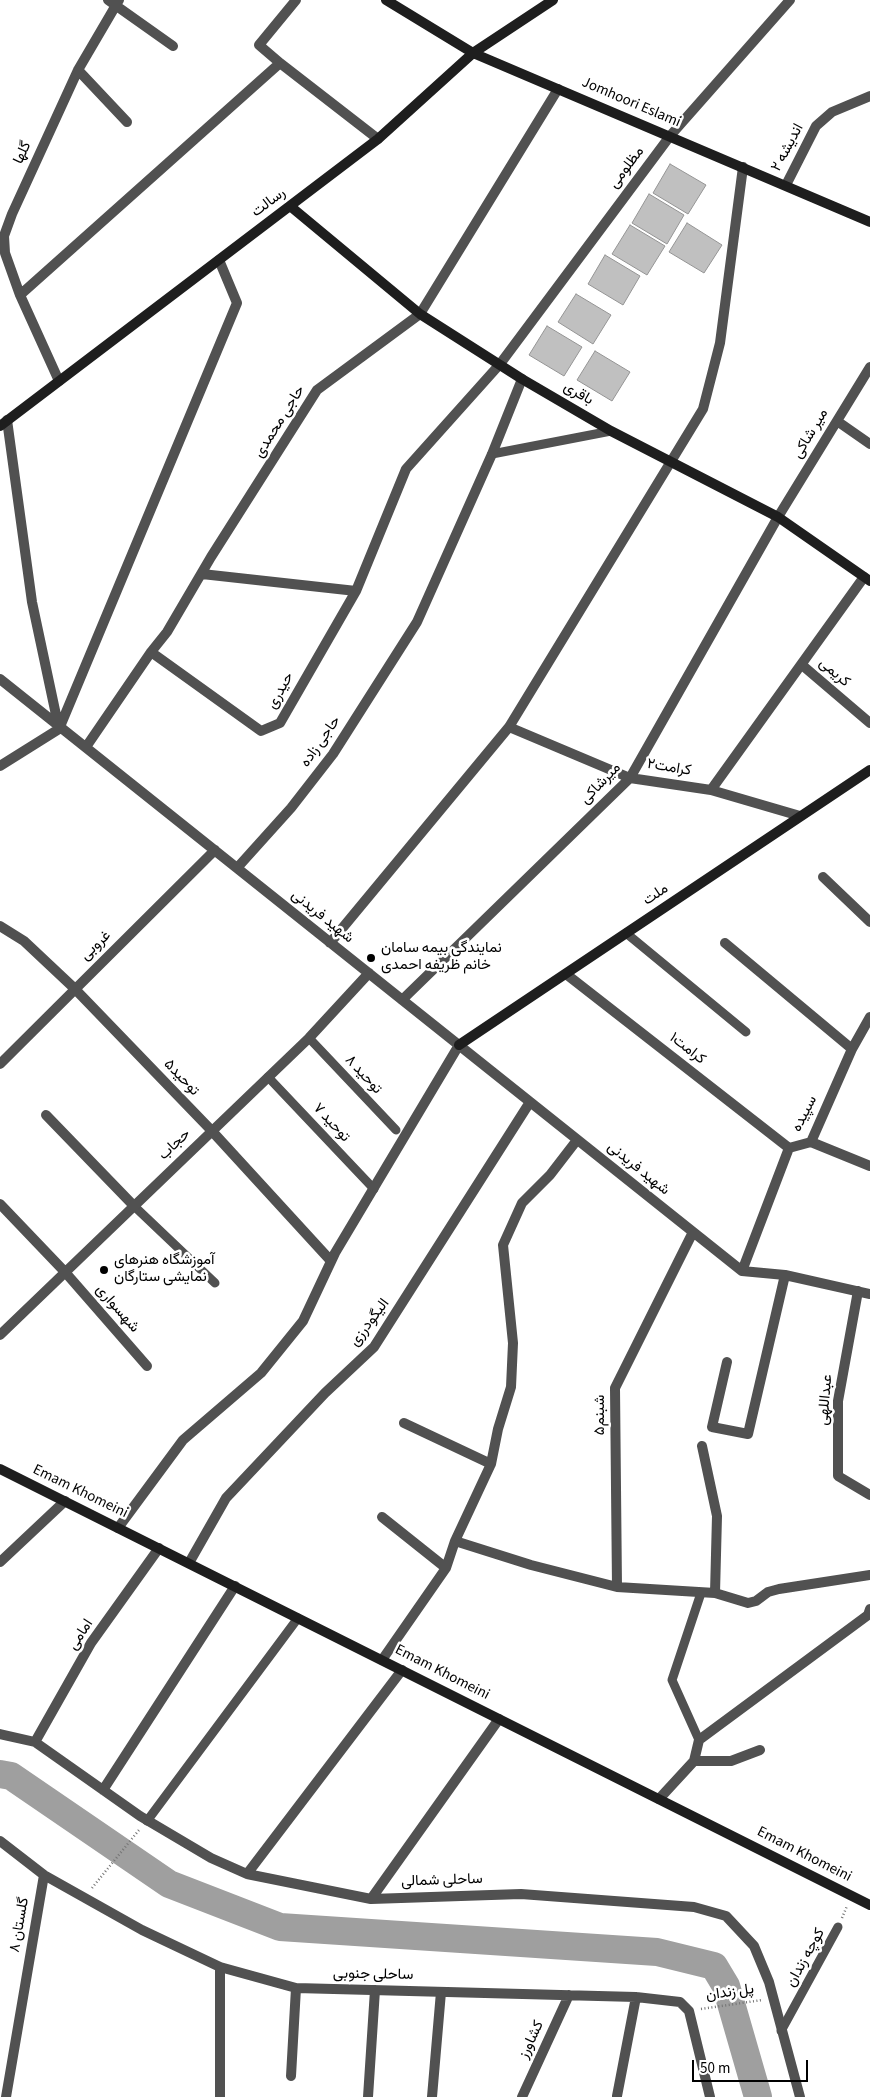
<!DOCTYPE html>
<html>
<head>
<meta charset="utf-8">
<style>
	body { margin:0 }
	#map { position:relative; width:870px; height:2097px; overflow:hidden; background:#fff; font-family:"Source Sans 3",sans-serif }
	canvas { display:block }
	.scale { position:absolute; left:692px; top:2060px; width:116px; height:22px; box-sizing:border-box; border:2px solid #000; border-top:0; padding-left:6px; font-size:15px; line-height:18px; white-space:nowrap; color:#000; -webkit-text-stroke:4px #fff; paint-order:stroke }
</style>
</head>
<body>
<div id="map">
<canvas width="870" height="2097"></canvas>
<div class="scale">50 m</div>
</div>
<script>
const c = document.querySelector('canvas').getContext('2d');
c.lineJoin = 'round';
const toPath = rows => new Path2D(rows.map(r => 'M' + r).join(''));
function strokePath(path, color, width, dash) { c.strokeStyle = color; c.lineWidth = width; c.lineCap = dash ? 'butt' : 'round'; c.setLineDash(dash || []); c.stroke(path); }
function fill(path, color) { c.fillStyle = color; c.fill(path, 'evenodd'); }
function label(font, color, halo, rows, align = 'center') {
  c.font = font + ' "Source Sans 3",Vazirmatn,sans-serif'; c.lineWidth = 5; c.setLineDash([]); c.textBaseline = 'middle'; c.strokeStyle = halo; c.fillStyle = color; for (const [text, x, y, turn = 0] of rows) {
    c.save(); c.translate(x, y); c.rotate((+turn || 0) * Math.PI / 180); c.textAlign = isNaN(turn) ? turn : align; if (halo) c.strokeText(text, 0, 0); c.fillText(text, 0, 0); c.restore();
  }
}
const river = toPath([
	[0,1774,11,1776,169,1884,280,1927,657,1952,714,1966,726,1986,758,2097]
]);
const building = toPath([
	[670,164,706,185,688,214,653,193,670,164],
	[649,194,684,215,667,244,632,223,649,194],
	[687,223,722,245,704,273,669,252,687,223],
	[630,225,665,246,647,275,612,254,630,225],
	[605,255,640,276,623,305,588,284,605,255],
	[576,294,611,315,593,344,558,322,576,294],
	[547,326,582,347,564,376,529,355,547,326],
	[595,351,630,372,612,401,577,380,595,351]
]);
const path = toPath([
	[92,1888,139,1830],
	[842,1918,847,1906],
	[701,2009,762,2000]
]);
const lane = toPath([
	[492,454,611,431],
	[626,933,746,1032],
	[309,1038,396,1130],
	[268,1077,374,1189],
	[134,1206,215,1283],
	[699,1740,672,1680,701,1593],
	[147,1821,298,1618],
	[781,2031,838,1927]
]);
const street = toPath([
	[108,0,173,46],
	[280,63,259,45,296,0],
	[78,70,127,122],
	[786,185,816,126,832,112,870,96],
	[20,295,280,63,378,139],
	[59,381,20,295,5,253,4,236,12,214,78,70,119,0],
	[7,420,32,602,59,729],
	[837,421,870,444],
	[202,574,356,591],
	[151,652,261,731,280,723,356,591,406,469,500,364,670,136,790,0],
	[802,665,870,723],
	[0,679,742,1271],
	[509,727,630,778,711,790,800,816],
	[59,729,237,303,219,260],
	[86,747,151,652,167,632,211,557,317,390,420,314,558,89],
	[0,766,59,729],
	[711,790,864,577],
	[237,868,291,808,333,754,417,622,492,454,522,379],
	[823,877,870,922],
	[0,926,24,941,74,988,211,1130,331,1261],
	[330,943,509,727,703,409,720,343,743,167],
	[725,943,852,1049],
	[566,974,789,1148],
	[402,1000,630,778,778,517,870,367],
	[0,1064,215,850],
	[46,1115,134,1206],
	[811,1142,870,1166],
	[0,1204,65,1272,147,1366],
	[742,1271,789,1148,811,1142,852,1049,870,1017],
	[742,1271,785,1275,870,1294],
	[858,1291,838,1401,838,1476,870,1495],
	[0,1335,309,1038,369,973],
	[727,1362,712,1427,748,1434,785,1275],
	[404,1423,491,1464],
	[702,1446,717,1516,715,1593],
	[382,1517,446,1568],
	[118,1528,183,1440,261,1373,303,1321,335,1253,459,1045],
	[455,1541,531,1565,617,1587,715,1593,748,1603,756,1601,768,1592,779,1589,870,1575],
	[0,1562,65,1501],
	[189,1563,226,1498,325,1393,374,1347,530,1102],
	[617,1587,615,1388,693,1232],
	[382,1660,446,1568,455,1541,491,1464,498,1429,511,1387,513,1343,503,1245,522,1203,550,1175,577,1140],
	[0,1734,35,1742,140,1816,211,1858,247,1874,371,1899,521,1894,694,1907,726,1916,754,1946,769,1982,800,2097],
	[35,1742,91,1643,159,1548],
	[694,1761,731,1761,760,1750],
	[103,1790,235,1586],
	[659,1799,694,1761,699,1740,868,1615,870,1609],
	[0,1841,44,1875,142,1930,220,1967,296,1988,636,1997,680,2002,689,2011,710,2097],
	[247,1874,402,1670],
	[371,1899,499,1719],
	[291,2076,296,1988],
	[617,2096,636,1997],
	[6,2097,44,1875],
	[220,2097,220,1967],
	[368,2097,375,1990],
	[432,2097,441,1992],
	[522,2097,569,1995]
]);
const secondary = toPath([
	[386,0,473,53,870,222],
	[290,206,420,314,522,379,611,431,778,517,870,581],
	[0,426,378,139,473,53,553,0],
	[459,1045,870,770],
	[0,1469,870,1905]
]);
const markers = [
	[371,958,5,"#000"],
	[104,1270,5,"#000"]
];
const streetNames = [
	["Jomhoori Eslami",631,103,23],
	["اندیشه ۲",788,148,-62],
	["گلها",23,153,-65],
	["مظلومی",627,168,-53],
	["رسالت",269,203,-37],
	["باقری",578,394,30],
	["حاجی محمدی",280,422,-58],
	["میر شاکی",811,434,-59],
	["کریمی",834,673,41],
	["حیدری",281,691,-61],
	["حاجی زاده",321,742,-55],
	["کرامت۲",669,768,9],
	["میرشاکی",601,784,-46],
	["ملت",656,895,-34],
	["شهید فریدنی",322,917,39],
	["غروبی",96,946,-44],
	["کرامت۱",687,1049,38],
	["توحید ۸",363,1075,47],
	["توحید۵",181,1078,46],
	["سپیده",805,1114,-63],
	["توحید ۷",331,1123,47],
	["حجاب",175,1145,-44],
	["شهید فریدنی",638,1169,39],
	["شهسواری",117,1309,49],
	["الیگودرزی",370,1323,-53],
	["عبداللهی",826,1400,-85],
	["شبنم۵",601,1415,-90],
	["Emam Khomeini",80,1492,26],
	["امامی",81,1635,-57],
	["Emam Khomeini",442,1673,27],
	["Emam Khomeini",804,1855,27],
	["ساحلی شمالی",442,1881,-2],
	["گلستان ۸",20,1925,-80],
	["کوچه زندان",806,1958,-61],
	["ساحلی جنوبی",373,1975,1],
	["پل زندان",730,1993,-8],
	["کشاورز",532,2040,-65]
];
const poiNames = [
	["نمایندگی بیمه سامان",381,949],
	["خانم ظریفه احمدی",381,966],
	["آموزشگاه هنرهای",114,1261],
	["نمایشی ستارگان",114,1278]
];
strokePath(river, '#9f9f9f', 28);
fill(building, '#c0c0c0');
strokePath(building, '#959595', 1);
strokePath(path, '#737373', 2.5, [1, 2.5]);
strokePath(lane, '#515151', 9);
strokePath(street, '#515151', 10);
strokePath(secondary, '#1e1e1e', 10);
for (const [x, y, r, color] of markers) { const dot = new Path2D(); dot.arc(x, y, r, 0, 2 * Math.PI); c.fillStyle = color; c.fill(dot); strokePath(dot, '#fff', 2); }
label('15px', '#000', '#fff', streetNames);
label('15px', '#000', '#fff', poiNames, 'left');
</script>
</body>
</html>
